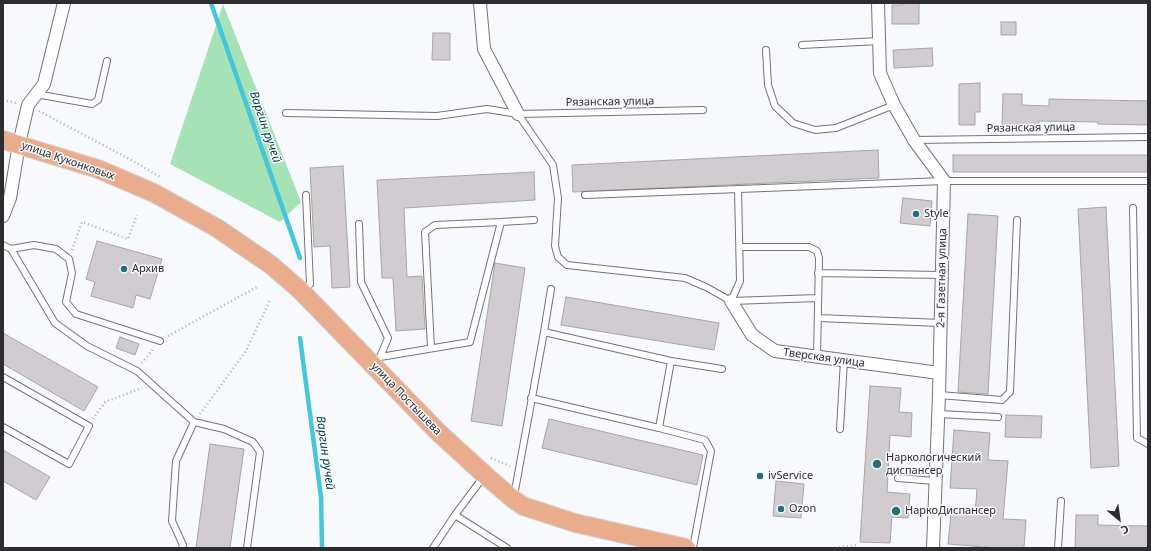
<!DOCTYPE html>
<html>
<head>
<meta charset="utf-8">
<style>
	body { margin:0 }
	#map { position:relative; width:1151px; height:551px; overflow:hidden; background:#f8f9fd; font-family:"Noto Sans",sans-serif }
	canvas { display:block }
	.frame { position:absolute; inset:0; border:4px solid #2d2d2f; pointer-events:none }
	.north { position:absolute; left:1099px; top:499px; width:40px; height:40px; -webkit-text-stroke:3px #f8f9fd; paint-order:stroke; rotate:151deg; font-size:11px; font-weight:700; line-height:16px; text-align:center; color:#2d2d2f }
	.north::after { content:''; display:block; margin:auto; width:14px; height:18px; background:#2d2d2f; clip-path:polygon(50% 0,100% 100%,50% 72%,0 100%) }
</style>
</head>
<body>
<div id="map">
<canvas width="1151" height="551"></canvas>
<div class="frame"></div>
<div class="north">С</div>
</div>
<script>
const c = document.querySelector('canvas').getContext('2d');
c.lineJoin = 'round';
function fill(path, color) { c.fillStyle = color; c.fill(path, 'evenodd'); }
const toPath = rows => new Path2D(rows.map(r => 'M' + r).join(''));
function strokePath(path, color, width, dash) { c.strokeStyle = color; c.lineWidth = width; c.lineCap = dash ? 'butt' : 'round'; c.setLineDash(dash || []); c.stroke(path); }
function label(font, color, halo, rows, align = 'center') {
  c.font = font + ' "Noto Sans",sans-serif'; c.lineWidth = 3; c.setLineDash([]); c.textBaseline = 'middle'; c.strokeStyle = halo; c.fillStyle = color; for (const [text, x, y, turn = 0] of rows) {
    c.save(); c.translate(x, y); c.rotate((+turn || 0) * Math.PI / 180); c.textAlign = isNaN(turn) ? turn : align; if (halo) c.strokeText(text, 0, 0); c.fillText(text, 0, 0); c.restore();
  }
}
const green = toPath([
	[223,4,301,202,280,222,170,164]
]);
const stream = toPath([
	[211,3,300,258],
	[300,338,321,497,322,548]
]);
const building = toPath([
	[903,3,919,3,919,24,892,24,892,5,903,5,903,3],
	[1001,22,1016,22,1016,35,1001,35,1001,22],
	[433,33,450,33,450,60,432,60,433,33],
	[932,48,933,66,894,68,893,50,932,48],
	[980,83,980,112,975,112,975,125,959,125,959,84,980,83],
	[1003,94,1022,94,1022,105,1049,106,1049,99,1148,101,1148,125,1098,124,1098,122,1039,121,1039,125,1002,125,1003,94],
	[878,150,879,178,573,192,572,165,878,150],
	[953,155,1148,155,1148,172,953,172,953,155],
	[343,166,350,287,332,288,330,246,314,247,310,168,343,166],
	[534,172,535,200,404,208,407,277,422,276,425,329,396,331,393,278,382,278,377,180,534,172],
	[903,198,932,201,930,226,900,223,903,198],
	[1106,207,1119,466,1091,468,1078,209,1106,207],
	[968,214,998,216,988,394,958,392,968,214],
	[97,241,162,259,150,299,136,295,133,308,91,296,95,282,86,279,97,241],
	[495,263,525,268,502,426,471,421,495,263],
	[566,297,719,323,714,350,561,325,566,297],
	[3,333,98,387,84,411,3,364,3,333],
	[120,337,139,344,135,355,116,348,120,337],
	[870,386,901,388,899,412,912,413,911,437,890,435,887,492,910,494,908,518,892,517,890,543,860,542,870,386],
	[1006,415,1042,416,1041,438,1005,437,1006,415],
	[549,419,703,455,697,485,542,448,549,419],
	[954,430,990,433,988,460,1008,461,1003,519,1026,520,1024,548,996,548,948,544,951,513,975,514,977,489,950,488,954,430],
	[210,444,244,449,230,548,196,548,210,444],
	[3,450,50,477,36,500,3,481,3,450],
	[776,481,804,484,801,518,773,516,776,481],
	[1076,515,1098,515,1098,525,1148,526,1148,548,1075,548,1076,515]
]);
const path = toPath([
	[3,100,16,103],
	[39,111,133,161,160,177],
	[72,250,82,222,128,239,137,215],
	[168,336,257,287],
	[142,363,154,348],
	[200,414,246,351,270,300],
	[93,419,105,402,142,388],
	[491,458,510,466],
	[835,548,857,545]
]);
const service = toPath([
	[802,45,879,41],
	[766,50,768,85,775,106,793,123,815,130,836,128,894,105],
	[36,94,92,104,98,100,107,61],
	[286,113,437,116,487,109,518,114,703,110],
	[518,114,553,165,558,198,555,246,558,257,567,265,685,278,706,287,731,301,818,298],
	[914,140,1148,137],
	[585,195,944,181,1148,181],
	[1133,208,1137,438,1148,444],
	[359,224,361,282,388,338,380,357],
	[3,245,11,249,55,323,87,346,137,371,194,422,224,429,253,442,260,452,247,548],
	[740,247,809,247,817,251,819,258,817,357],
	[11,249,34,245,56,249,69,259,72,273,66,302,76,314,160,341],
	[818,273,942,275],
	[303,290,310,284,306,195],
	[731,301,740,281,738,189],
	[818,318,941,323],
	[544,332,671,361,722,369],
	[431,348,425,232,435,225,501,222],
	[373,364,380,357,470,342,501,222,534,220],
	[3,377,89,426,69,464,3,427],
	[939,395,1002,400,1010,392,1017,220],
	[531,398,659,428,705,440,711,451,693,548],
	[938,414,998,417],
	[659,428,671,361],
	[840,429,844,360],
	[898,478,935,481],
	[514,496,544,332,551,289],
	[455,515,507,548],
	[182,548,183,545,172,521,176,461,194,422],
	[433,548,455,515,484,476],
	[1058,548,1061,501]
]);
const minor = toPath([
	[480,3,484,49,518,114],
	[878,3,880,73,894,105,914,140,944,181,939,395,933,548],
	[3,216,10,198,19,144,28,105,44,84,64,3],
	[731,301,752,335,775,351,939,373]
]);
const primary = toPath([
	[3,140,98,169,154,193,217,228,271,265,301,291,439,433,485,475,513,499,523,506,575,523,686,548]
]);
const markers = [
	[916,214,4,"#266f77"],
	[124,269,4,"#266f77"],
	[877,464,5,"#266f77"],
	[760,476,4,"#266f77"],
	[781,509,4,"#266f77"],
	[896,511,5,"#266f77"]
];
const streetNames = [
	["Рязанская улица",610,102,-1],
	["Рязанская улица",1031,128,-1],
	["улица Куконковых",68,161,19],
	["2-я Газетная улица",942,278,-89],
	["Тверская улица",824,358,8],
	["улица Постышева",406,399,46]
];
const poiNames = [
	["Style",924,214],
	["Архив",132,269],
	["Наркологический",886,458],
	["диспансер",886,471],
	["ivService",768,476],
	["Ozon",789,509],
	["НаркоДиспансер",905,511]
];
const waterNames = [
	["Варгин ручей",265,127,71],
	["Варгин ручей",325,453,82]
];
fill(green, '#a5e3b7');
strokePath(stream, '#45c6db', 4.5);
fill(building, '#d0cccf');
strokePath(building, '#a8a4a8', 1);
strokePath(service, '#747478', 8);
strokePath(minor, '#747478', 14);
strokePath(primary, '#d5d5d5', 20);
strokePath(path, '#b1b1b5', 2.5, [1, 3]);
strokePath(service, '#fff', 6);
strokePath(minor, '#fff', 12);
strokePath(primary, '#e9ad8e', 18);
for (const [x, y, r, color] of markers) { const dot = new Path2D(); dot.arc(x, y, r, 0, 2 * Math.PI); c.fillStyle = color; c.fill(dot); strokePath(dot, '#f8f9fd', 1.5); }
label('11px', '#2d2d2f', '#f8f9fd', streetNames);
label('11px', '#2d2d2f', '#f8f9fd', poiNames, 'left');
label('italic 12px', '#003e46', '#f8f9fd', waterNames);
</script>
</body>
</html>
